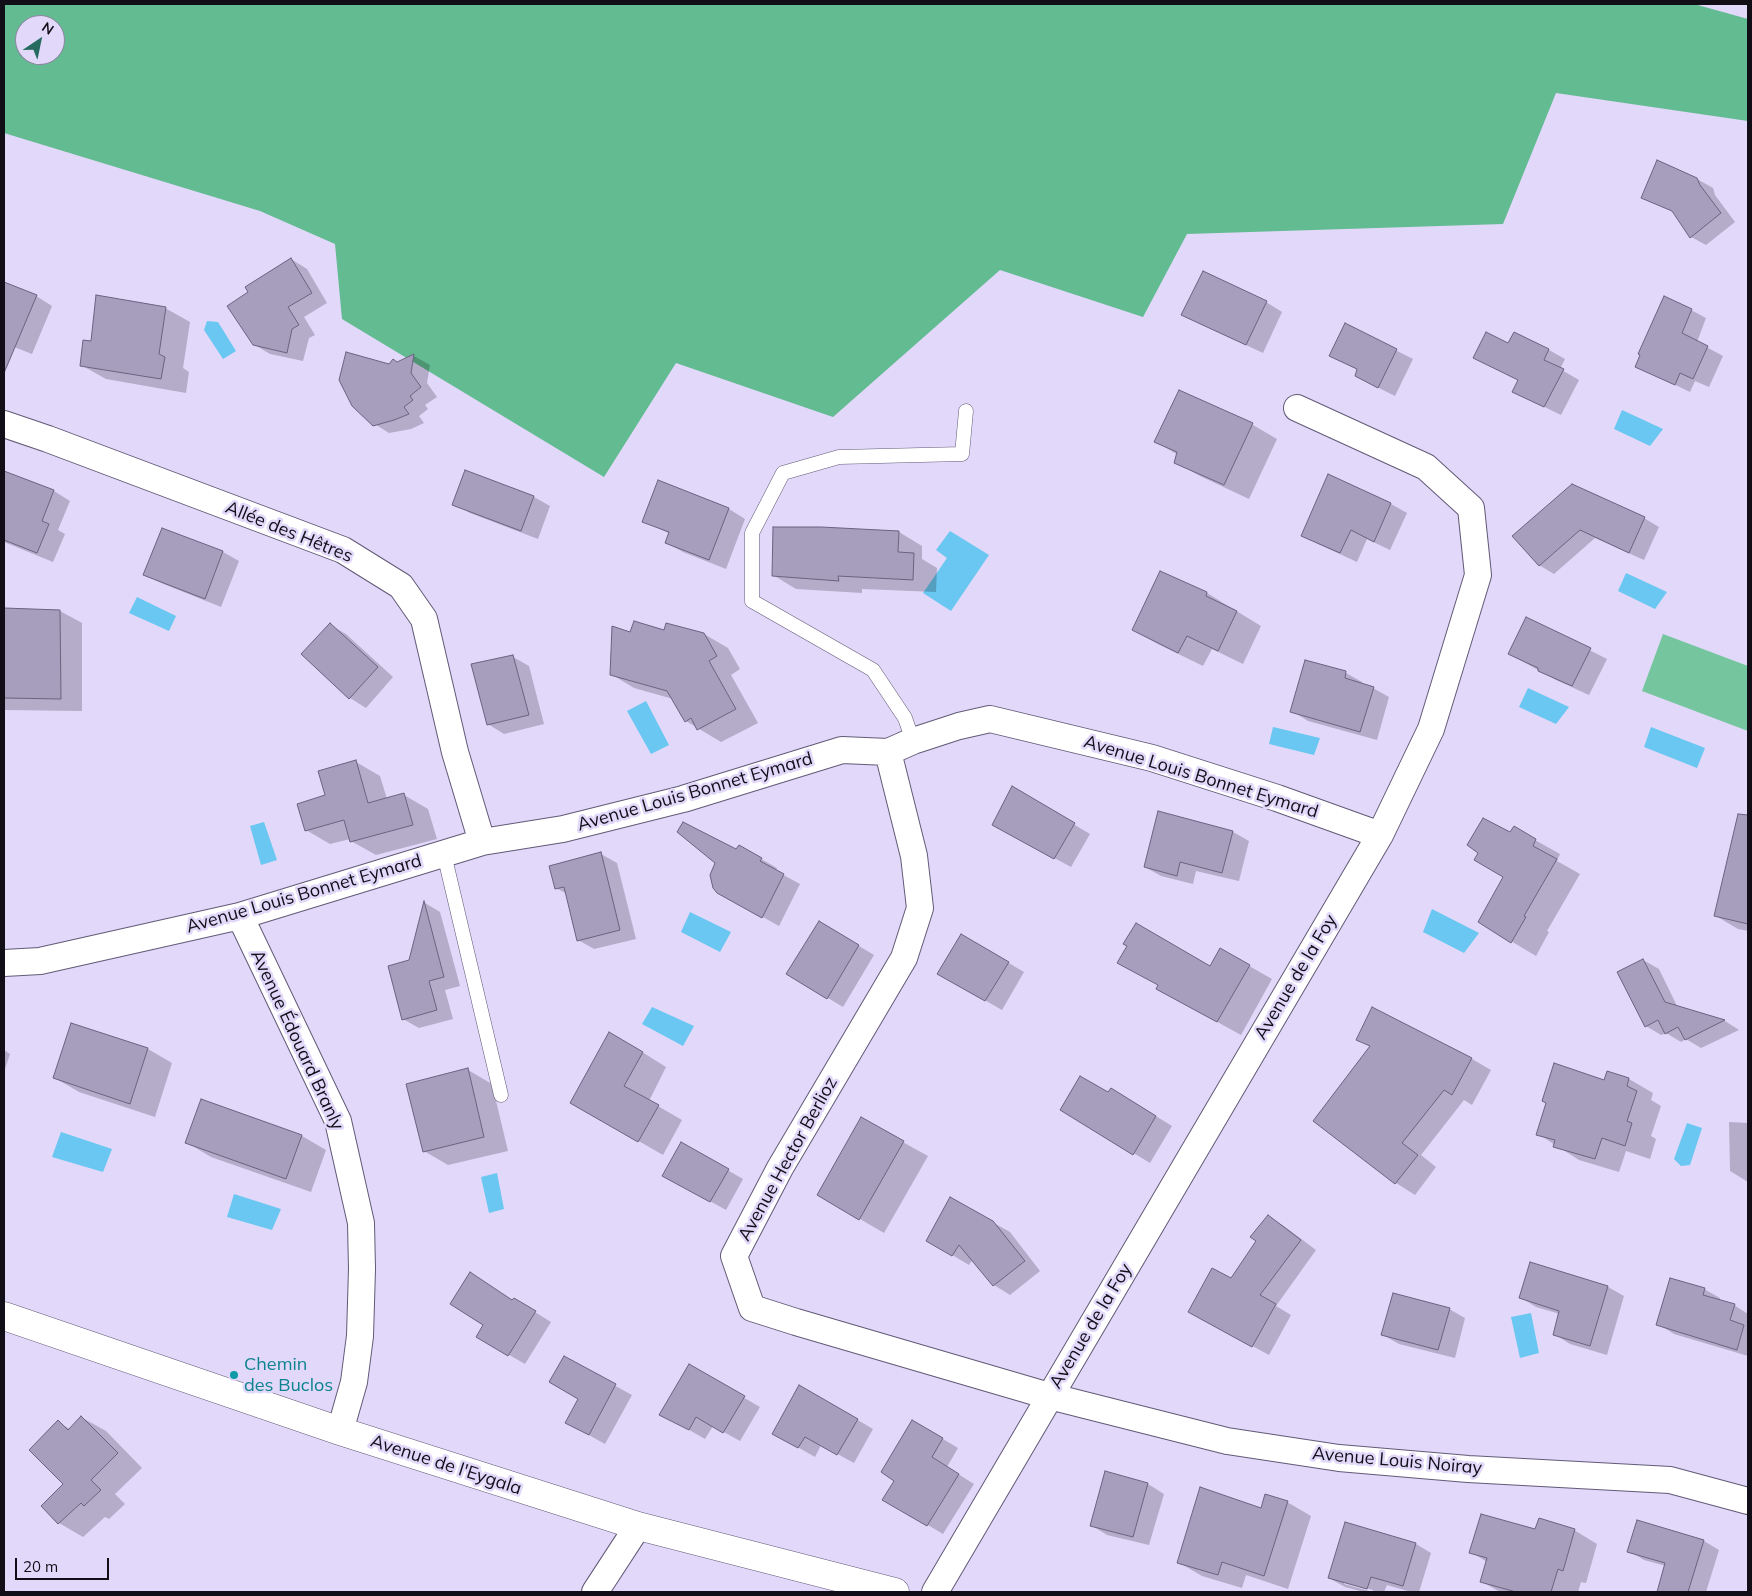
<!DOCTYPE html>
<html>
<head>
<meta charset="utf-8">
<style>
	body { margin:0 }
	#map { position:relative; width:1752px; height:1596px; overflow:hidden; background:#e1d8fa; font-family:Mulish,sans-serif }
	canvas { display:block }
	.frame { position:absolute; inset:0; border:5px solid #110e18; pointer-events:none }
	.north { position:absolute; left:15px; top:15px; width:50px; height:50px; box-sizing:border-box; background:#e1d8fa; border:1px solid #8e87a0; border-radius:50%; rotate:34deg; font-size:14px; font-weight:700; line-height:20px; text-align:center; color:#110e18 }
	.north::after { content:''; display:block; margin:auto; width:18px; height:22px; background:#256b60; clip-path:polygon(50% 0,100% 100%,50% 72%,0 100%) }
	.scale { position:absolute; left:15px; top:1558px; width:94px; height:22px; box-sizing:border-box; border:2px solid #110e18; border-top:0; padding-left:6px; font-size:15px; line-height:18px; white-space:nowrap; color:#110e18; -webkit-text-stroke:4px #e1d8fa; paint-order:stroke }
</style>
</head>
<body>
<div id="map">
<canvas width="1752" height="1596"></canvas>
<div class="frame"></div>
<div class="north">N</div>
<div class="scale">20 m</div>
</div>
<script>
const c = document.querySelector('canvas').getContext('2d');
c.lineJoin = 'round';
function fill(path, color) { c.fillStyle = color; c.fill(path, 'evenodd'); }
const toPath = rows => new Path2D(rows.map(r => 'M' + r).join(''));
function strokePath(path, color, width, dash) { c.strokeStyle = color; c.lineWidth = width; c.lineCap = dash ? 'butt' : 'round'; c.setLineDash(dash || []); c.stroke(path); }
function label(font, color, halo, rows, align = 'center') {
  c.font = font + ' Mulish,sans-serif'; c.lineWidth = 5; c.setLineDash([]); c.textBaseline = 'middle'; c.strokeStyle = halo; c.fillStyle = color; for (const [text, x, y, turn = 0] of rows) {
    c.save(); c.translate(x, y); c.rotate((+turn || 0) * Math.PI / 180); c.textAlign = isNaN(turn) ? turn : align; if (halo) c.strokeText(text, 0, 0); c.fillText(text, 0, 0); c.restore();
  }
}
const green = toPath([
	[1663,634,1748,666,1748,731,1642,691]
]);
const forest = toPath([
	[4,4,1694,4,1748,19,1748,121,1556,93,1503,224,1187,234,1143,317,1000,270,833,417,676,363,604,477,342,319,335,244,260,211,4,133],
	[25,25,55,25,55,55,25,55]
]);
const water = toPath([
	[207,321,218,322,236,351,223,359,204,330],
	[1622,410,1663,429,1650,446,1614,429],
	[950,531,989,555,951,611,923,593,947,558,936,550],
	[1626,573,1667,592,1655,609,1618,591],
	[137,597,176,616,169,631,129,613],
	[1528,688,1569,707,1556,724,1519,707],
	[646,701,669,745,651,754,627,711],
	[1273,727,1320,738,1314,755,1269,744],
	[1651,727,1705,748,1697,768,1644,747],
	[264,822,277,860,261,865,250,826],
	[1432,909,1479,933,1464,953,1423,932],
	[690,912,731,932,720,952,681,932],
	[652,1007,694,1026,683,1046,642,1024],
	[1687,1123,1702,1128,1690,1165,1681,1166,1674,1159],
	[61,1132,112,1149,103,1172,52,1157],
	[497,1173,504,1209,489,1213,481,1177],
	[234,1194,281,1209,272,1230,227,1217],
	[1531,1313,1539,1353,1520,1358,1511,1317]
]);
const shadow = toPath([
	[1697,179,1713,188,1715,195,1735,222,1706,245,1691,237,1675,213,1643,197],
	[291,259,307,269,327,303,304,317,315,335,309,338,303,361,270,354,253,344],
	[1203,273,1266,302,1282,312,1263,353,1199,323,1183,314],
	[4,283,36,296,52,306,32,354,4,343],
	[165,308,190,322,183,368,189,372,186,393,106,379,81,365,92,343],
	[1691,310,1706,318,1697,342,1723,356,1709,387,1695,381,1690,392,1636,366],
	[1346,325,1413,359,1395,396,1373,385,1358,370,1331,356],
	[1508,344,1549,350,1565,359,1560,369,1579,380,1561,415,1530,400,1519,380],
	[414,356,430,365,427,383,437,397,425,405,428,409,419,416,424,423,411,429,389,433,373,423,390,365],
	[1180,391,1253,425,1277,439,1249,499,1200,476,1175,462,1178,455,1156,442],
	[465,472,534,497,550,506,538,539,470,513,454,504],
	[4,473,54,491,70,501,58,530,65,534,53,562,4,542],
	[1329,476,1391,504,1407,513,1390,550,1367,539,1357,562,1318,544,1302,535],
	[659,482,729,509,745,519,726,569,683,552,666,543,670,534,644,521],
	[1644,518,1659,527,1644,560,1595,538,1554,574,1539,565,1514,536],
	[899,532,922,546,922,559,937,568,936,592,862,589,862,593,796,589,773,575],
	[223,552,239,561,221,607,161,583,144,574],
	[1161,573,1207,593,1261,626,1243,664,1212,649,1203,666,1158,644,1133,630],
	[4,610,60,611,82,623,82,711,4,710],
	[1526,618,1607,659,1589,695,1556,680,1509,654],
	[330,625,346,634,393,677,366,708,350,698,303,654],
	[664,632,704,634,728,648,740,669,731,675,758,723,721,742,686,721,673,699,634,688,611,674,631,633],
	[513,657,529,666,544,724,504,734,488,724],
	[1306,662,1346,673,1362,682,1362,684,1373,688,1389,697,1377,740,1308,721,1292,711],
	[356,762,380,776,387,799,404,795,428,809,437,839,376,855,351,841,350,839,330,844,306,830,327,796],
	[1013,788,1090,834,1071,867,1010,834],
	[1159,813,1233,832,1249,841,1239,881,1196,871,1193,884,1161,876,1145,867],
	[1510,834,1535,840,1560,854,1557,861,1580,874,1547,931,1549,932,1536,956,1479,922,1505,877,1480,852],
	[1733,844,1748,847,1748,931,1738,929,1716,916],
	[740,847,777,868,776,871,800,884,779,926,718,892,717,863,737,851],
	[601,854,617,863,636,939,594,949,578,940,567,894,556,888],
	[425,903,440,912,460,986,445,990,453,1019,419,1028,403,1019,410,961],
	[819,922,874,955,843,1007,788,974],
	[961,935,1024,972,1002,1010,939,974],
	[1221,950,1272,979,1241,1035,1181,1002,1210,967],
	[1643,960,1659,969,1678,1008,1725,1021,1739,1030,1701,1048,1686,1039,1681,1042,1666,1033,1661,1035,1646,1026],
	[72,1025,148,1049,172,1063,155,1117,79,1092,55,1078],
	[1358,1039,1472,1059,1491,1070,1472,1105,1464,1100,1421,1155,1436,1167,1415,1195,1396,1183,1314,1121,1371,1047],
	[634,1047,666,1067,649,1101,682,1120,663,1155,571,1102],
	[4,1050,10,1054,4,1072],
	[468,1070,492,1084,508,1151,448,1165,424,1151],
	[1608,1073,1629,1079,1653,1093,1651,1100,1661,1106,1651,1136,1656,1139,1650,1159,1626,1151,1619,1172,1579,1160,1538,1134,1605,1082],
	[1108,1094,1128,1099,1172,1126,1150,1163,1062,1110],
	[202,1101,302,1136,326,1150,311,1192,211,1157,186,1142],
	[861,1119,928,1156,884,1233,819,1195],
	[1729,1122,1748,1123,1748,1182,1730,1171],
	[682,1144,743,1179,726,1210,679,1184],
	[951,1199,1010,1232,1040,1271,1010,1295,994,1285,973,1259,969,1265,927,1240],
	[1268,1216,1284,1226,1316,1250,1276,1306,1291,1315,1269,1355,1206,1321,1258,1241],
	[1531,1263,1608,1287,1624,1296,1607,1355,1570,1344,1554,1334,1560,1314,1536,1307,1520,1297],
	[486,1283,513,1301,530,1309,551,1322,525,1364,478,1337,484,1325],
	[1704,1289,1720,1298,1720,1301,1734,1305,1748,1314,1747,1327,1748,1328,1748,1356,1674,1334,1658,1324],
	[1449,1309,1465,1318,1455,1358,1399,1344,1383,1335],
	[564,1358,632,1395,605,1444,567,1423,580,1398],
	[689,1366,760,1407,740,1441,713,1426,705,1439,677,1423],
	[800,1386,873,1429,854,1463,821,1445,815,1457,773,1433],
	[81,1417,106,1431,142,1468,115,1494,125,1504,109,1519,105,1517,83,1537,59,1523,65,1484,58,1422,70,1429],
	[913,1421,958,1448,947,1467,974,1484,943,1534,884,1499,896,1480],
	[1106,1473,1148,1484,1164,1494,1149,1545,1107,1535,1091,1525],
	[1287,1502,1311,1516,1288,1589,1246,1575,1242,1588,1202,1576,1178,1562,1262,1509],
	[1536,1530,1574,1530,1597,1544,1586,1583,1581,1582,1578,1592,1500,1592,1481,1581,1487,1562,1471,1552],
	[1704,1541,1719,1550,1706,1592,1661,1592,1659,1591,1666,1566,1644,1560,1629,1551],
	[1416,1544,1431,1553,1419,1592,1411,1592,1387,1585,1384,1592,1364,1592,1345,1587,1329,1578],
	[1344,1582,1373,1590,1373,1592,1344,1584]
]);
const building = toPath([
	[1657,160,1697,178,1700,185,1721,213,1690,238,1672,211,1641,198,1657,160],
	[291,258,312,293,288,307,299,325,292,329,287,353,253,345,227,306,248,292,245,287,291,258],
	[1203,271,1267,301,1246,345,1181,315,1203,271],
	[4,282,37,295,4,373,4,282],
	[96,295,166,307,159,354,165,357,161,379,80,366,83,340,91,341,96,295],
	[1664,296,1692,309,1682,333,1708,346,1693,379,1680,373,1675,385,1635,367,1640,355,1638,354,1664,296],
	[1345,323,1397,349,1378,388,1355,376,1357,369,1329,356,1345,323],
	[1486,332,1508,343,1514,332,1549,349,1544,360,1564,369,1544,407,1512,392,1518,380,1473,358,1486,332],
	[346,352,389,364,393,359,397,362,414,354,411,373,421,387,410,396,413,400,404,407,409,414,394,420,373,426,352,406,339,380,346,352],
	[1179,390,1253,423,1224,485,1174,463,1177,452,1154,442,1179,390],
	[465,470,534,496,521,531,452,505,465,470],
	[4,471,54,490,42,521,49,524,37,553,4,540,4,471],
	[1328,474,1391,503,1374,542,1351,530,1340,553,1301,536,1328,474],
	[658,480,729,508,709,560,665,543,669,532,642,522,658,480],
	[1572,484,1645,517,1629,553,1580,530,1539,566,1512,536,1572,484],
	[773,527,821,527,899,531,898,552,914,553,913,580,838,576,839,581,772,576,773,527],
	[162,528,223,551,205,599,143,575,162,528],
	[1160,571,1207,592,1206,596,1237,611,1218,651,1187,636,1178,653,1132,630,1160,571],
	[4,608,60,610,61,699,4,698,4,608],
	[1526,617,1591,648,1572,686,1538,671,1538,668,1508,654,1526,617],
	[634,621,664,630,666,623,704,633,717,656,709,661,736,709,697,730,691,718,685,722,667,691,610,675,612,626,630,632,634,621],
	[330,623,378,667,349,699,301,654,330,623],
	[513,655,529,715,487,725,471,664,513,655],
	[1305,660,1346,671,1345,678,1374,687,1360,732,1290,712,1305,660],
	[356,760,368,803,404,793,413,825,350,842,344,820,305,831,297,804,325,795,318,771,356,760],
	[1012,786,1075,823,1054,859,992,825,1012,786],
	[1158,811,1233,831,1222,873,1180,862,1177,876,1144,867,1158,811],
	[1738,814,1748,815,1748,924,1714,916,1738,814],
	[1483,818,1510,832,1514,826,1536,839,1533,846,1557,859,1524,916,1526,917,1511,943,1478,922,1503,877,1474,860,1478,853,1467,845,1483,818],
	[683,822,736,849,739,845,762,858,760,861,784,874,762,918,717,893,713,888,710,875,715,863,677,832,683,822],
	[601,852,620,930,577,941,564,887,555,889,549,866,601,852],
	[424,901,444,977,429,981,437,1010,402,1020,388,966,409,960,424,901],
	[819,921,859,945,827,999,786,974,819,921],
	[1136,923,1210,966,1220,948,1250,965,1217,1022,1156,989,1158,985,1117,963,1127,946,1123,944,1136,923],
	[961,934,1009,962,985,1001,937,974,961,934],
	[1643,959,1665,1002,1725,1020,1685,1040,1678,1027,1665,1034,1658,1020,1645,1027,1617,972,1643,959],
	[1372,1007,1472,1058,1452,1095,1444,1090,1402,1143,1418,1155,1395,1184,1313,1121,1370,1046,1356,1040,1372,1007],
	[71,1023,148,1048,130,1104,53,1078,71,1023],
	[609,1032,643,1052,624,1086,659,1105,638,1142,570,1103,609,1032],
	[1554,1063,1604,1080,1607,1071,1629,1078,1627,1086,1637,1091,1627,1121,1632,1123,1625,1146,1602,1138,1595,1159,1553,1147,1555,1140,1536,1135,1546,1103,1542,1101,1554,1063],
	[468,1068,484,1137,423,1152,406,1084,468,1068],
	[1080,1076,1108,1092,1111,1088,1156,1116,1133,1155,1060,1110,1080,1076],
	[201,1099,302,1135,286,1179,185,1143,201,1099],
	[861,1117,904,1141,859,1220,817,1195,861,1117],
	[681,1142,729,1169,710,1202,662,1176,681,1142],
	[950,1197,993,1221,1025,1261,993,1286,959,1245,952,1256,926,1241,950,1197],
	[1268,1215,1301,1240,1260,1295,1276,1304,1252,1347,1188,1312,1212,1268,1231,1278,1256,1241,1250,1237,1268,1215],
	[1530,1262,1608,1286,1590,1346,1553,1335,1559,1311,1519,1298,1530,1262],
	[470,1272,512,1300,514,1298,536,1311,508,1356,476,1337,483,1325,450,1304,470,1272],
	[1670,1278,1705,1288,1703,1295,1735,1304,1730,1320,1744,1325,1737,1350,1656,1325,1670,1278],
	[1393,1293,1450,1308,1438,1350,1381,1335,1393,1293],
	[564,1356,616,1384,589,1435,565,1423,578,1399,549,1382,564,1356],
	[689,1364,745,1396,723,1433,696,1417,689,1430,659,1415,689,1364],
	[799,1385,858,1419,837,1455,805,1437,798,1448,772,1434,799,1385],
	[81,1416,118,1453,91,1480,101,1490,84,1506,81,1503,58,1524,41,1506,63,1484,29,1450,58,1420,68,1430,81,1416],
	[912,1420,943,1438,932,1457,959,1474,927,1526,882,1500,894,1481,881,1472,912,1420],
	[1105,1471,1148,1483,1133,1537,1090,1526,1105,1471],
	[1200,1487,1261,1508,1265,1494,1288,1501,1264,1576,1222,1562,1218,1575,1177,1563,1200,1487],
	[1481,1514,1535,1529,1539,1518,1575,1529,1563,1571,1558,1569,1551,1592,1516,1592,1480,1582,1487,1558,1469,1553,1481,1514],
	[1637,1520,1704,1540,1688,1592,1657,1592,1665,1563,1627,1552,1637,1520],
	[1345,1522,1416,1543,1403,1586,1371,1577,1367,1589,1328,1578,1345,1522]
]);
const service = toPath([
	[913,741,905,718,873,670,752,601,752,533,783,473,839,457,962,454,966,411],
	[444,854,501,1095]
]);
const minor = toPath([
	[4,424,48,439,343,550,401,586,424,619,455,752,482,842],
	[888,752,914,856,920,908,904,958,780,1168,734,1256,752,1308,796,1322,1049,1396,1227,1441,1339,1458,1468,1469,1670,1480,1748,1501],
	[240,916,338,1121,361,1223,362,1269,360,1336,354,1382,340,1431],
	[4,963,40,961,240,916,482,842,563,829,683,799,842,750,888,752,913,741,959,726,990,719,1152,758,1277,798,1380,835],
	[595,1592,638,1526],
	[935,1592,1380,835,1431,729,1478,575,1471,508,1426,467,1297,408]
]);
const tertiary = toPath([
	[4,1316,340,1431,638,1526,895,1592]
]);
const markers = [
	[234,1375,5,"#0f9aa8"]
];
const streetNames = [
	["Allée des Hêtres",289,532,22],
	["Avenue Louis Bonnet Eymard",1201,777,17],
	["Avenue Louis Bonnet Eymard",695,792,-16],
	["Avenue Louis Bonnet Eymard",304,894,-16],
	["Avenue de la Foy",1296,977,-59],
	["Avenue Édouard Branly",297,1040,65],
	["Avenue Hector Berlioz",788,1159,-61],
	["Avenue de la Foy",1091,1326,-59],
	["Avenue Louis Noiray",1397,1461,5],
	["Avenue de l'Eygala",446,1465,18]
];
const cultureNames = [
	["Chemin",244,1365],
	["des Buclos",244,1386]
];
fill(green, '#75c69e');
fill(forest, '#62bb91');
fill(water, '#6ac7f1');
fill(shadow, '#0003');
fill(building, '#a79ebd');
strokePath(building, '#6a627f', 1);
strokePath(service, '#625a76', 15);
strokePath(minor, '#625a76', 28);
strokePath(tertiary, '#625a76', 29);
strokePath(service, '#fff', 14);
strokePath(minor, '#fff', 26);
strokePath(tertiary, '#fff', 28);
for (const [x, y, r, color] of markers) { const dot = new Path2D(); dot.arc(x, y, r, 0, 2 * Math.PI); c.fillStyle = color; c.fill(dot); strokePath(dot, '#e1d8fa', 2); }
label('18px', '#110e18', '#e1d8fa', streetNames);
label('18px', '#0d838f', '#e1d8fa', cultureNames, 'left');
</script>
</body>
</html>
